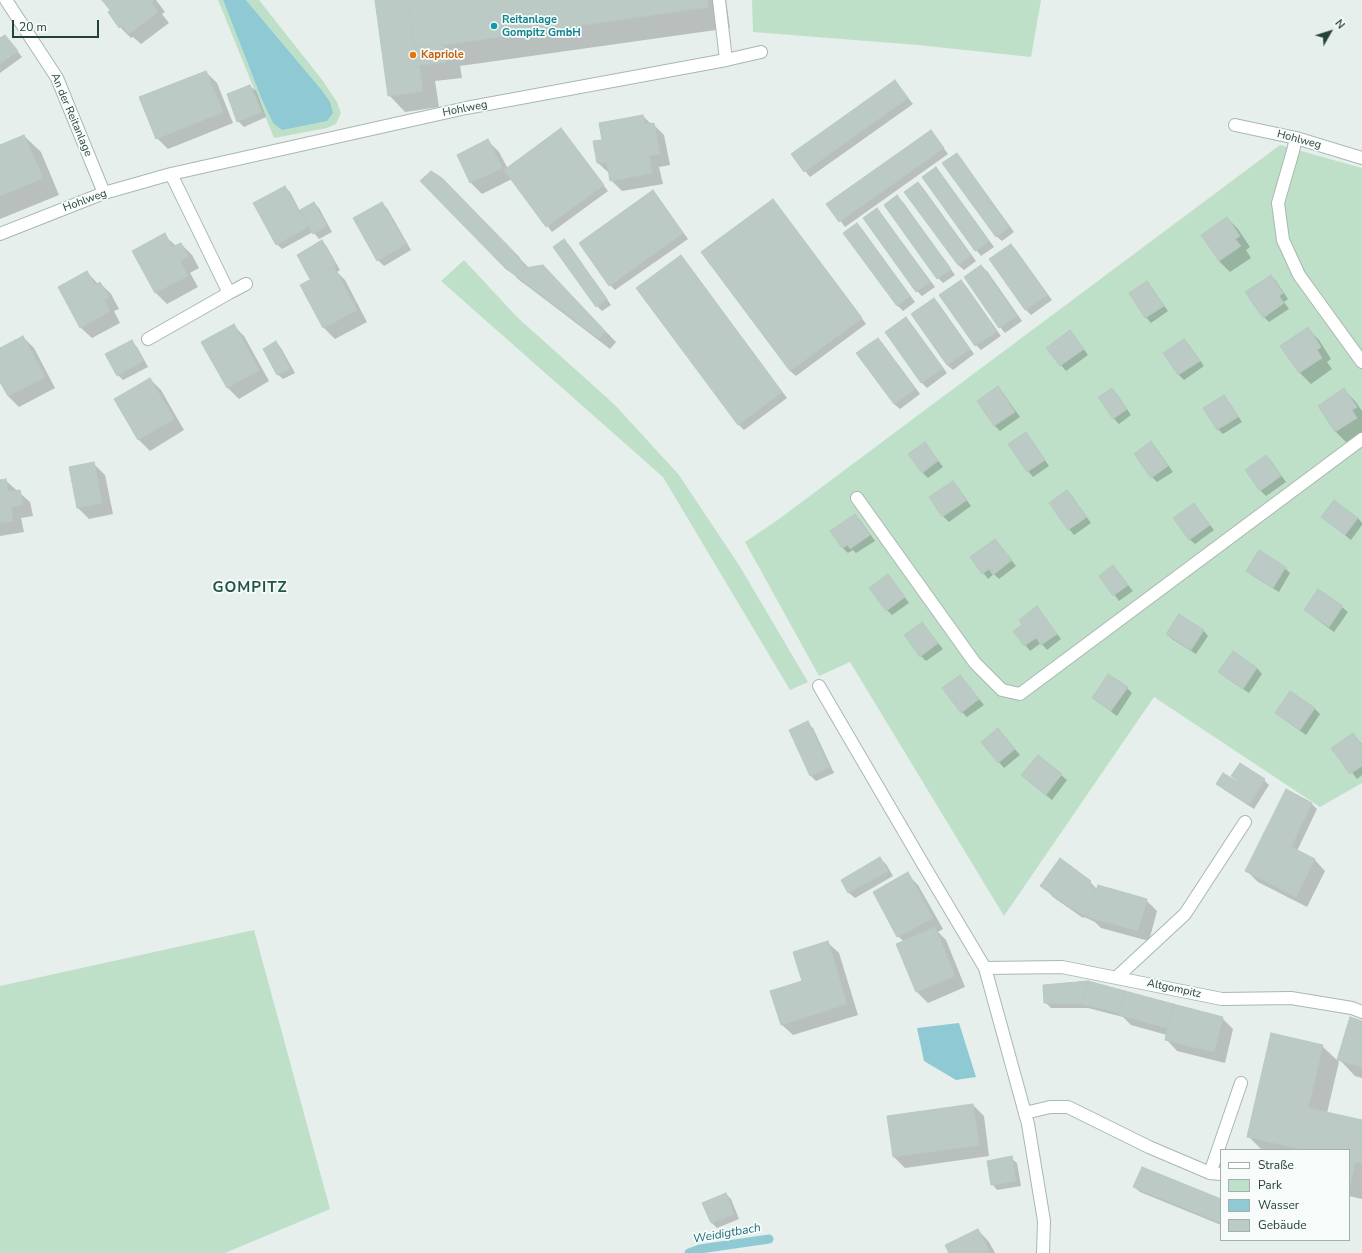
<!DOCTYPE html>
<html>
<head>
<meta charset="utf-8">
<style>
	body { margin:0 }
	#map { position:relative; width:1362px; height:1253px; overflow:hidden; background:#e6efeb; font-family:"Nunito Sans",sans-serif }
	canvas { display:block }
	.legend { position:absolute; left:1220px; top:1149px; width:130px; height:92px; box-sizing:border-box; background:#f7fbf9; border:1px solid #a3b1ad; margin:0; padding:5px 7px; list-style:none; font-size:12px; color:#24423a }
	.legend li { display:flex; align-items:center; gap:8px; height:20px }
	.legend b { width:20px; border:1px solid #a3b1ad }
	.north { position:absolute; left:1310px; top:12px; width:40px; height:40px; -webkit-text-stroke:3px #f7fbf9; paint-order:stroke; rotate:51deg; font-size:11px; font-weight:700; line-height:16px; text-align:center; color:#24423a }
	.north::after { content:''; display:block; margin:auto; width:14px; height:18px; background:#24423a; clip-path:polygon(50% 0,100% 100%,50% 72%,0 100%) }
	.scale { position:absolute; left:12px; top:20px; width:87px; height:18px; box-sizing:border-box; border:2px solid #24423a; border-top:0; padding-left:5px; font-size:12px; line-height:14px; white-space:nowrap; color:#24423a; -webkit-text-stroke:3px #f7fbf9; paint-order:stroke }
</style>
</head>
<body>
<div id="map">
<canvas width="1362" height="1253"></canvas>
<ul class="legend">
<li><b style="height:5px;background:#fff"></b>Straße</li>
<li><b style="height:11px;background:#bfe0c8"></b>Park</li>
<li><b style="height:11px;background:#8ec9d4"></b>Wasser</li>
<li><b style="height:11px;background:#bbcac4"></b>Gebäude</li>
</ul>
<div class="north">N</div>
<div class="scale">20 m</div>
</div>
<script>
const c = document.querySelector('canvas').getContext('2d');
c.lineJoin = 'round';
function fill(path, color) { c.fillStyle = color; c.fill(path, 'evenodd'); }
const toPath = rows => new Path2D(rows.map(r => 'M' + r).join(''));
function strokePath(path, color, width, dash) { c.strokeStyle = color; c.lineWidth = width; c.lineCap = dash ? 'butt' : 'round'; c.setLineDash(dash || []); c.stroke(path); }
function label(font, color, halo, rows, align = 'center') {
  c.font = font + ' "Nunito Sans",sans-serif'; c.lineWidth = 3.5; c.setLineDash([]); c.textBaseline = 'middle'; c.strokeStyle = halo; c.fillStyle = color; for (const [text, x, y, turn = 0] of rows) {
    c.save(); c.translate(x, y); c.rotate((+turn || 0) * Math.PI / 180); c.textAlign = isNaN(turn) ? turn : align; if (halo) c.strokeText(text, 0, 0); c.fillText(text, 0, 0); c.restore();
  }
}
const green = toPath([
	[218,0,223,0,262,100,273,123,320,88,246,0,259,0,323,81,337,102,341,113,336,124,327,128,274,138],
	[752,0,1041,0,1031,57,918,45,753,32],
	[1280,145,1362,168,1362,783,1320,807,1154,697,1004,916,850,662,819,676,745,542,779,519],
	[464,260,517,317,615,405,679,475,739,565,808,682,790,690,663,477,441,281],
	[254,930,330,1209,225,1253,0,1253,0,986]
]);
const water = toPath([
	[223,0,246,0,320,88,330,102,333,113,327,121,282,130,273,123,262,100],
	[959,1023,976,1077,956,1080,924,1061,917,1028]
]);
const shadow = toPath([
	[103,0,156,0,165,12,162,14,169,23,141,44,133,37,131,38,120,27,109,12,111,11],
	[376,0,726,0,730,28,460,66,462,78,435,81,439,107,405,112,389,95],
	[5,36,22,57,0,73,0,39],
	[206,72,217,83,233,123,168,149,157,138],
	[895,81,913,104,810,177,792,154],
	[250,86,256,91,266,117,244,127,238,121],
	[643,116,651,124,653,124,664,135,670,165,659,167,663,184,622,191,611,180,610,174,598,163,604,140],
	[561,129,608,191,552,232,512,179,482,194,471,183,458,155,488,141,499,152,508,169],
	[931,131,948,154,845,227,828,204],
	[24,136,41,152,59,195,0,219,0,146],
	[956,154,962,160,1014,232,1002,241,996,236],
	[941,174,994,247,981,256,976,250,924,178],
	[422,181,453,190,529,268,554,278,616,342,610,349,530,288,519,280],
	[918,183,923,188,976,261,964,270,958,265],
	[285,187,290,192,300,211,314,203,319,208,332,232,319,239,313,232,282,249,277,244],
	[653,192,658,197,688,239,615,290,610,285,580,243],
	[897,197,903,202,955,275,943,283,938,278],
	[773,200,778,206,866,324,796,376,790,371,703,252],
	[382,203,387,208,411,250,384,266,378,260],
	[882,215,935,287,922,296,917,291],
	[1227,218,1238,229,1250,247,1246,250,1251,258,1230,272,1219,261],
	[857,224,862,229,915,302,903,311,897,305],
	[164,235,176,246,181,244,192,255,199,268,190,273,198,287,167,304,156,293,133,252],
	[564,241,570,246,611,305,602,311,597,306],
	[322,242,327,247,340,270,337,272,345,280,367,322,335,339,324,328,301,286,313,280,298,255],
	[1011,245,1016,250,1052,300,1031,315,1026,310,990,259],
	[686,262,787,398,744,430,739,425,638,289],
	[981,266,987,271,1022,321,1005,333,1000,327,965,277],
	[87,272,98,284,100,283,111,294,119,309,114,311,120,323,92,338,80,327],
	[1271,276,1276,281,1288,299,1284,302,1289,309,1269,322,1264,317],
	[961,281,966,286,1001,336,981,350,976,345],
	[1147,283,1152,288,1168,311,1151,323,1146,317,1130,294],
	[934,299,939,304,974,354,953,370,947,365],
	[906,318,911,324,947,373,927,388,922,383,886,333],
	[233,325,244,336,269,381,239,399,228,388,202,342],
	[1308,329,1319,340,1331,359,1327,362,1332,369,1311,384,1300,373,1282,346],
	[23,337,34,348,55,388,19,407,8,396,0,380,0,349],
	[1075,337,1088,355,1066,371,1047,348],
	[878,339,883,344,920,394,900,409,894,404],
	[1184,340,1189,345,1204,366,1184,380,1179,375,1164,354],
	[131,341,137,347,148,367,123,380,118,375],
	[276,342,281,348,295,373,283,379,277,374],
	[150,379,161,390,184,430,150,451,138,439],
	[998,388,1003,393,1020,417,1000,431,995,426,978,401],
	[1112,389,1117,394,1131,415,1119,424,1114,419],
	[1344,390,1355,401,1362,411,1362,433,1347,443,1336,432,1319,406],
	[1224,396,1229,402,1242,422,1223,434,1218,429],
	[1026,434,1031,439,1049,466,1033,477,1028,471,1010,444],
	[925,443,943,467,928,478,923,473,910,454],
	[1151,443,1156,448,1173,472,1157,482,1152,477],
	[1266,456,1271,461,1286,482,1266,496,1260,490],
	[94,464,105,475,113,514,89,519,78,508],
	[5,480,30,502,33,516,21,518,24,532,0,536,0,481],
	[953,482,971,506,949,522,943,516,930,498],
	[1067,491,1072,496,1091,523,1074,535,1069,529],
	[1194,505,1214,530,1195,544,1189,539],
	[855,515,860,520,875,541,856,553,853,550,848,553,843,548],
	[1322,517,1358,518,1362,523,1362,525,1351,540],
	[995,540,1016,566,999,579,994,574,988,579,972,558],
	[1113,566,1133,591,1119,601,1100,576],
	[1285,568,1290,573,1279,592,1253,576,1248,571],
	[893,581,909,603,892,615,887,610],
	[1342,607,1348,612,1334,632,1311,615,1305,610],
	[1037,608,1061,639,1047,650,1041,643,1030,651,1015,632,1024,625],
	[922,623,943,649,926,661,921,656],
	[1203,630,1208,636,1196,654,1172,639,1167,634],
	[1233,652,1257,668,1262,674,1249,693,1225,677,1220,672],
	[960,676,984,705,967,717,962,712],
	[1127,688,1132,693,1117,716,1093,698],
	[1290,692,1315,709,1320,714,1306,735,1282,718,1276,713],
	[807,723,813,728,834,773,816,781,811,776,790,731],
	[1353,734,1362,744,1362,775,1357,779,1333,748],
	[1003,735,1020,755,1004,768,982,742],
	[1038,756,1067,780,1052,800,1028,781],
	[1233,776,1264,780,1269,785,1254,809,1223,789,1217,784,1240,784],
	[1312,804,1317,809,1297,851,1314,859,1325,871,1307,907,1258,882,1247,871],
	[880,859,886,864,893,876,855,898,849,893,842,880],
	[1061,860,1090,882,1097,889,1146,900,1157,911,1149,941,1101,928,1095,922,1084,917,1083,918,1053,897,1042,885],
	[907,874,918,885,943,929,938,932,946,940,965,987,928,1003,917,992,897,945,904,942,898,936],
	[827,942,839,953,858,1015,793,1035,781,1024,803,981],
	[1124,992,1222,1018,1233,1029,1225,1063,1177,1051,1166,1039,1167,1035,1131,1025,1123,1017,1088,1008,1051,1008,1045,1002],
	[1362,1022,1362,1078,1355,1076,1339,1059],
	[1322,1046,1339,1062,1327,1113,1362,1121,1362,1199,1349,1196,1349,1150,1262,1150,1248,1136],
	[973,1105,984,1116,989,1156,905,1168,894,1157],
	[1011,1158,1017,1163,1021,1186,997,1190,992,1184],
	[1134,1187,1221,1200,1221,1225,1140,1192],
	[726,1194,731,1199,739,1219,717,1228,712,1223,703,1203],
	[978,1230,989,1242,995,1253,950,1253]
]);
const stream = toPath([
	[689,1253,700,1249,769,1239]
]);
const building = toPath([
	[102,0,154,0,151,2,158,12,129,34,122,25,119,28,108,12,110,10,102,0],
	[375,0,408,0,414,47,443,45,446,62,419,65,423,91,388,96,375,0],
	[408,0,708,0,708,7,443,45,414,47,408,0],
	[5,35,18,51,0,64,0,38,5,35],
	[206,71,223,112,156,139,139,97,206,71],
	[895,80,908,98,804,172,791,154,895,80],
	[250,85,261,112,237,122,227,94,250,85],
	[643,115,645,124,654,123,660,154,649,156,652,173,610,181,607,162,597,163,593,141,602,140,599,123,643,115],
	[561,128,604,185,546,227,504,170,561,128],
	[931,130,944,148,839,222,826,204,931,130],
	[24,135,43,178,0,196,0,145,24,135],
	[488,139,502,168,470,183,457,155,488,139],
	[957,153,1009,227,996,237,942,163,957,153],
	[936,167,989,241,975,251,922,177,936,167],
	[431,171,442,178,519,257,525,268,518,277,506,269,420,181,431,171],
	[918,182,971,255,958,265,904,192,918,182],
	[285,186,308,227,276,245,253,203,285,186],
	[653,190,683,233,609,286,579,243,653,190],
	[897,195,951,269,937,279,884,205,897,195],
	[773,199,862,318,790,371,701,252,773,199],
	[314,202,327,226,313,234,300,210,314,202],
	[382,202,406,244,377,261,353,218,382,202],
	[877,208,930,282,916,292,863,218,877,208],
	[1227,217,1240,236,1235,239,1241,246,1219,261,1201,235,1227,217],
	[857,223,910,296,897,306,843,233,857,223],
	[165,233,172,247,181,243,188,257,180,261,188,276,155,293,132,251,165,233],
	[564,239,607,299,596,307,553,247,564,239],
	[322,240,336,265,310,279,297,255,322,240],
	[1011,244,1047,295,1025,310,989,259,1011,244],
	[681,255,782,392,738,425,636,288,681,255],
	[543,265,605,331,599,339,518,277,525,268,543,265],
	[981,265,1017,316,999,328,964,277,981,265],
	[334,267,357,310,323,328,300,285,334,267],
	[87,271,95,285,100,282,109,297,104,300,110,311,80,328,58,287,87,271],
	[1271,275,1283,293,1279,296,1284,303,1263,318,1245,292,1271,275],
	[961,280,997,331,975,346,939,295,961,280],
	[1147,281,1164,306,1145,318,1129,293,1147,281],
	[934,298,970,349,947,365,911,314,934,298],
	[906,317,943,368,921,383,885,332,906,317],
	[234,324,259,370,227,388,201,342,234,324],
	[1308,327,1321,347,1317,350,1322,358,1299,373,1280,346,1308,327],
	[1070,330,1084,349,1060,366,1046,348,1070,330],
	[23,336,45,377,8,396,0,382,0,348,23,336],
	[878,338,915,389,894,404,856,353,878,338],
	[1184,339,1200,361,1178,375,1163,353,1184,339],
	[132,340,143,361,117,376,105,354,132,340],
	[276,341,290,368,277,375,263,349,276,341],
	[150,378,174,419,138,440,114,399,150,378],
	[998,386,1015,412,994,426,977,401,998,386],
	[1112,388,1127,409,1113,419,1098,397,1112,388],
	[1344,388,1357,407,1352,410,1357,418,1335,432,1318,406,1344,388],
	[1224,395,1238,417,1217,430,1203,408,1224,395],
	[1026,432,1045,460,1027,472,1008,444,1026,432],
	[1151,441,1168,466,1151,478,1134,454,1151,441],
	[925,442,938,461,922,473,908,454,925,442],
	[1266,455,1281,476,1260,491,1245,470,1266,455],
	[94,462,102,503,77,508,69,467,94,462],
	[6,479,8,492,20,490,23,505,11,507,13,521,0,523,0,480,6,479],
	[953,481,967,500,942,517,929,497,953,481],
	[1067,490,1087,517,1068,530,1049,503,1067,490],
	[1334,500,1358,518,1345,535,1321,517,1334,500],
	[1194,503,1210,525,1189,540,1173,518,1194,503],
	[855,514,870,535,850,549,848,545,842,548,830,531,855,514],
	[995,539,1012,560,993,575,989,569,982,574,970,557,995,539],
	[1259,550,1286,567,1273,588,1246,571,1259,550],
	[1113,565,1128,585,1113,596,1099,576,1113,565],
	[888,574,905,597,886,611,869,588,888,574],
	[1318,589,1343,606,1329,627,1304,610,1318,589],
	[1037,606,1057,634,1041,645,1036,638,1024,646,1013,631,1022,625,1019,620,1037,606],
	[1179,614,1204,630,1191,650,1166,634,1179,614],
	[922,622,938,643,920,657,904,635,922,622],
	[1233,651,1257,668,1243,689,1218,672,1233,651],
	[1108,674,1128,687,1111,711,1092,698,1108,674],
	[960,675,979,699,961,713,942,688,960,675],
	[1290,691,1315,708,1300,730,1275,713,1290,691],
	[808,721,829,767,810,776,789,730,808,721],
	[998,728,1015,749,998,763,981,742,998,728],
	[1353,733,1362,745,1362,766,1350,774,1331,748,1353,733],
	[1038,755,1062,774,1046,795,1021,775,1038,755],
	[1240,763,1265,779,1256,793,1231,776,1240,763],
	[1223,773,1256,793,1249,804,1216,784,1223,773],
	[1286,789,1312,803,1291,847,1264,833,1286,789],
	[1264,833,1315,859,1296,897,1245,871,1264,833],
	[880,857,888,871,848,893,841,880,880,857],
	[1060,858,1091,881,1071,908,1040,886,1060,858],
	[908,872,933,918,897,937,873,892,908,872],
	[1089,884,1096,889,1088,917,1071,908,1089,884],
	[1098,885,1147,899,1138,931,1088,917,1098,885],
	[935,927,955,976,916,992,896,944,935,927],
	[828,941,847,1004,781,1025,770,991,802,981,793,952,828,941],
	[1088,981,1125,991,1119,1013,1082,1004,1088,981],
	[1088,981,1082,1004,1044,1003,1043,985,1088,981],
	[1125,991,1173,1004,1167,1028,1119,1015,1125,991],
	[1173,1004,1223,1017,1214,1052,1165,1040,1173,1004],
	[1350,1017,1362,1021,1362,1067,1337,1060,1350,1017],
	[1271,1033,1323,1045,1308,1108,1362,1120,1362,1163,1355,1162,1350,1184,1349,1150,1306,1150,1247,1137,1271,1033],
	[973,1104,979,1145,893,1157,887,1116,973,1104],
	[1012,1156,1016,1181,991,1185,987,1161,1012,1156],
	[1142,1167,1221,1199,1221,1223,1133,1187,1142,1167],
	[726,1193,734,1214,711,1223,702,1203,726,1193],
	[978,1229,990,1253,949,1253,945,1245,978,1229]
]);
const lane = toPath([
	[719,0,726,60],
	[1296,138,1293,151,1278,203,1283,240,1299,275,1362,362],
	[857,498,975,663,1002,690,1020,694,1362,439],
	[819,686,923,864],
	[1117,977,1185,914,1245,822],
	[1025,1113,1050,1107,1068,1107,1149,1147,1210,1173,1221,1174],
	[1210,1173,1241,1083]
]);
const street = toPath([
	[6,0,57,78,104,193],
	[1235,125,1296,138,1362,158],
	[171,174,229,293,246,284],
	[0,234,104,193,171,174,466,108,726,60,761,52],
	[148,339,229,293],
	[923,864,985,968,1028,1124,1044,1221,1043,1253],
	[985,968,1062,967,1222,999,1291,998,1352,1008,1362,1012]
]);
const markers = [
	[494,26,4,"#0f9aa8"],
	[413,55,4,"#e8710a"]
];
const cultureNames = [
	["Reitanlage",502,20],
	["Gompitz GmbH",502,33]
];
const foodNames = [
	["Kapriole",421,55]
];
const streetNames = [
	["Hohlweg",465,109,-11],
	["An der Reitanlage",71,115,67],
	["Hohlweg",1299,140,15],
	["Hohlweg",85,201,-20],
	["Altgompitz",1174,989,12]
];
const waterNames = [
	["Weidigtbach",727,1234,-10]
];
const districtNames = [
	["GOMPITZ",250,588]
];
fill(green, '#bfe0c8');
fill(water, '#8ec9d4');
fill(shadow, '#0003');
strokePath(stream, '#8ec9d4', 9);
fill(building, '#bbcac4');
strokePath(building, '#b8c9c2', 1);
strokePath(lane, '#a8b8b2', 14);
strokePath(street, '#a8b8b2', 14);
strokePath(lane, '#fff', 12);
strokePath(street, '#fff', 12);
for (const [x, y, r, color] of markers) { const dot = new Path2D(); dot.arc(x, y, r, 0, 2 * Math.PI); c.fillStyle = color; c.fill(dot); strokePath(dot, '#f7fbf9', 1.5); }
label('bold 11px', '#0d838f', '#f7fbf9', cultureNames, 'left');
label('bold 11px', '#c56008', '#f7fbf9', foodNames, 'left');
label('11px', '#24423a', '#f7fbf9', streetNames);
label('italic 12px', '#1c6f80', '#f7fbf9', waterNames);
c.letterSpacing = '1px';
label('bold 15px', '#1f5548', '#f7fbf9', districtNames);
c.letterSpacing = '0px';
</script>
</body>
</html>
